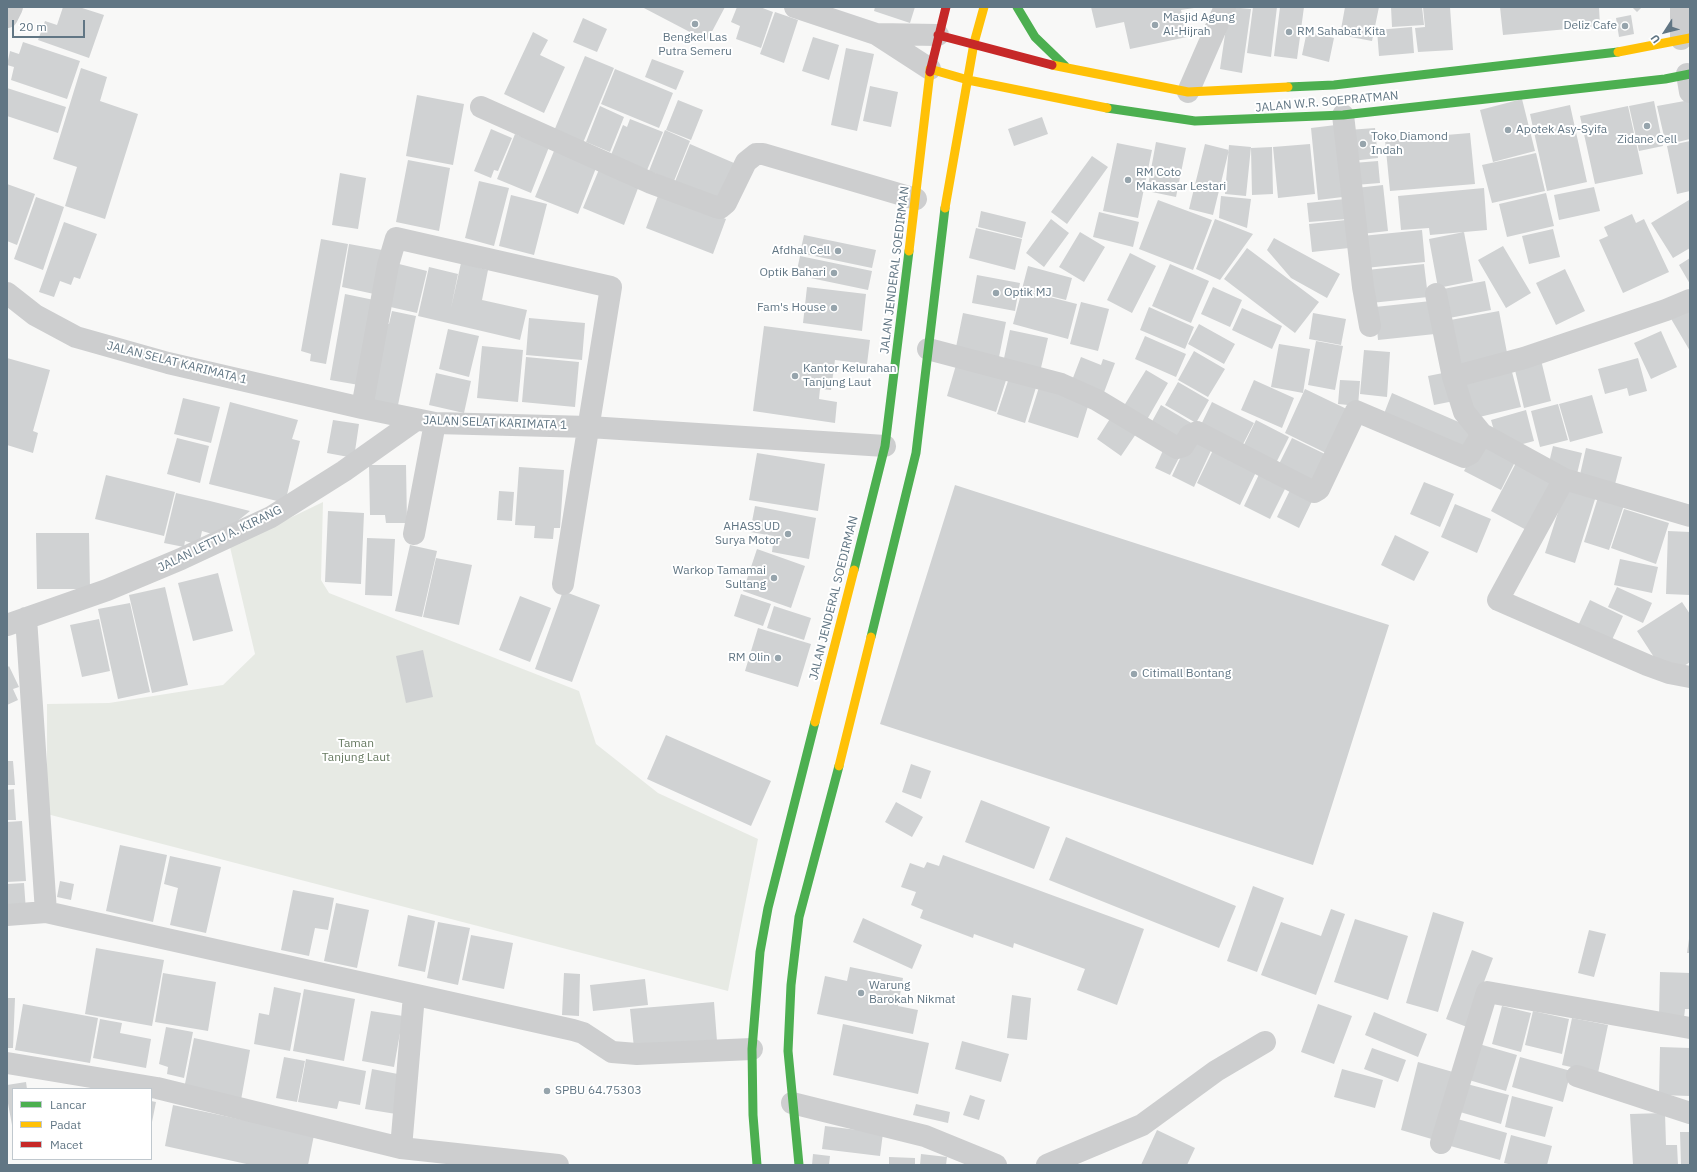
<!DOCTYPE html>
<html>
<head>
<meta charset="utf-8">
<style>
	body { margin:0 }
	#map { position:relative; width:1697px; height:1172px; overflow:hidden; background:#f8f8f7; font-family:"IBM Plex Sans",sans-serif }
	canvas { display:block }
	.frame { position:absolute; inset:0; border:8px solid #617684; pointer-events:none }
	.legend { position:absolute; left:12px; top:1088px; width:140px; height:72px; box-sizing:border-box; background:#fff; border:1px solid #c0c8ce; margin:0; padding:5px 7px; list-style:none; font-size:12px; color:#617684 }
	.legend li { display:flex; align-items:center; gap:8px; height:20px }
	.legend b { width:20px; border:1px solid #c0c8ce }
	.north { position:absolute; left:1645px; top:12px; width:40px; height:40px; -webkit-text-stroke:3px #fff; paint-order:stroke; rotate:234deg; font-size:11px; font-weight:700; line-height:16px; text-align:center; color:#617684 }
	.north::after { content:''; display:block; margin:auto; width:14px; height:18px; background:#617684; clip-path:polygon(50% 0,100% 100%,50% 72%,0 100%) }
	.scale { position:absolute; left:12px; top:20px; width:73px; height:18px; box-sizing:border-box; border:2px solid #617684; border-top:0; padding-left:5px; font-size:12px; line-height:14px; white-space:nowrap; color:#617684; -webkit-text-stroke:3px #fff; paint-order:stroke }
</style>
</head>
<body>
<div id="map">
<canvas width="1697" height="1172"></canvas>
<div class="frame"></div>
<ul class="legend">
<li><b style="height:5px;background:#4caf50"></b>Lancar</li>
<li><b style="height:5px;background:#ffc107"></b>Padat</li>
<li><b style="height:5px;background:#c62828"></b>Macet</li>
</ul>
<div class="north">U</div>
<div class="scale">20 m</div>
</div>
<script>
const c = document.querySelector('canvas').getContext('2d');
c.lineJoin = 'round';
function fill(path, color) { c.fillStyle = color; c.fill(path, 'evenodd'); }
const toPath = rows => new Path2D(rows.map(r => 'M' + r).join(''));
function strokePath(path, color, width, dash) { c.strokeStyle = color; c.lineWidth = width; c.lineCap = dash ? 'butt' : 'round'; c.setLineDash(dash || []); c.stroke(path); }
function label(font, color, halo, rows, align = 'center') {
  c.font = font + ' "IBM Plex Sans",sans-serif'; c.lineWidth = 4; c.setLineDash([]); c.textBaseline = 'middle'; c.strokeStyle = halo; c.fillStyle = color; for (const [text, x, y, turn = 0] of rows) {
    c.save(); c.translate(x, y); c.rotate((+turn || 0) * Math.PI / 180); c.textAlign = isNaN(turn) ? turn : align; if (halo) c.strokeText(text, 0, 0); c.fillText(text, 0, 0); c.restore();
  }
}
const green = toPath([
	[323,502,321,580,329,593,579,691,596,744,658,793,758,839,728,991,47,814,47,704,109,703,223,685,255,654,230,547]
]);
const building = toPath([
	[63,7,79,7,104,15,89,58,38,40,45,21,57,25],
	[642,7,725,7,707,41],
	[737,7,760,7,773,12,761,48,736,39,740,26,731,22],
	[875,7,915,7,910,23,874,11],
	[1091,7,1194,7,1194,8,1181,10,1187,37,1130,49,1124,22,1096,28],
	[1229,7,1251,9,1242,73,1220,69],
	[1253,7,1277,7,1271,57,1247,53],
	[1280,7,1304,7,1297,59,1274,56],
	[1345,7,1379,7,1372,41,1340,35],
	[1391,7,1422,7,1424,25,1392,27],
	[1423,7,1450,7,1453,50,1418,52,1415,28,1425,27],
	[1500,7,1599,7,1600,26,1503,35],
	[1632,7,1642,7,1637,12],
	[775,12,798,20,784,63,760,54],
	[1631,15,1634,34,1619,37,1616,18],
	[583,18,607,29,597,52,573,42],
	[1412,27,1414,53,1379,56,1377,30],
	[1307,31,1334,38,1329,62,1302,55],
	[533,32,548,40,540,55,565,67,544,113,504,94],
	[813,37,839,45,829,80,802,71],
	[23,42,80,61,67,99,11,80,14,67,7,65,10,51,19,54],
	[846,48,874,54,857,131,831,125],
	[585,56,614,68,583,143,554,131],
	[652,59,684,71,676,90,645,77],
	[81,68,107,77,100,101,138,114,105,219,65,206,77,167,53,159],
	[615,69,673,93,659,128,601,104],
	[870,86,898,92,891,127,863,121],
	[7,88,66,107,58,133,7,116],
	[417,95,464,104,453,165,406,156],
	[1522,99,1535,151,1493,162,1480,110],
	[678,100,703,110,691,140,666,130],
	[1690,100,1690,139,1666,145,1657,106],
	[1654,101,1663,146,1639,151,1629,106],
	[1570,105,1587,182,1547,191,1530,114],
	[600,106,624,117,610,152,586,142],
	[1628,106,1643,174,1595,184,1580,116],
	[1042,117,1048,134,1014,146,1008,129],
	[630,119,663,132,645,175,609,160,623,125,627,127],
	[1344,124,1351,196,1318,200,1311,128],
	[1375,128,1378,158,1352,161,1348,130],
	[491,129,512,138,498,171,494,170,491,178,474,171],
	[665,130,690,141,674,181,649,171],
	[1470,133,1475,184,1390,191,1385,140],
	[515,134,549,147,531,193,497,179],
	[1690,141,1690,191,1677,194,1667,146],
	[1156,142,1186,148,1176,197,1147,191],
	[1117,143,1152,150,1138,218,1103,211],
	[690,144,734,163,718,202,674,184],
	[1205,144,1229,150,1213,215,1189,209],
	[1310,144,1315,194,1278,198,1273,147],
	[1229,145,1251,147,1246,196,1225,194],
	[1272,147,1273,194,1252,195,1251,148],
	[554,151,596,168,578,214,535,197],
	[1536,153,1545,191,1492,203,1482,165],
	[1092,156,1108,167,1067,224,1051,212],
	[408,160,450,168,439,231,396,222],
	[1378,161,1380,183,1355,185,1353,163],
	[600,167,640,183,624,225,583,208],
	[340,173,366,178,358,229,332,225],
	[479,181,509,188,494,246,465,238],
	[7,184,35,194,17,245,7,241],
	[1383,185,1388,231,1361,234,1356,188],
	[1594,187,1600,211,1559,220,1554,195],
	[1484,188,1487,230,1430,235,1429,228,1401,230,1398,196],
	[659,193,726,219,713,254,646,228],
	[1546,193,1554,226,1507,237,1499,204],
	[511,195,547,204,534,255,499,246],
	[1221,196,1251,199,1247,228,1219,218],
	[36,197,64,207,43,270,14,259],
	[1345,199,1347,219,1309,222,1307,203],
	[1158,200,1212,220,1193,270,1139,249],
	[1689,200,1690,248,1673,258,1651,223],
	[981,211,1026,222,1022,238,978,227],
	[1099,212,1139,222,1133,247,1093,237],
	[1632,214,1636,223,1644,219,1669,272,1623,293,1599,240,1608,236,1604,227],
	[1051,219,1069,233,1044,267,1026,253],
	[1215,219,1253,234,1220,280,1196,269],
	[1346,220,1349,248,1312,252,1309,224],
	[64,222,97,234,80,279,74,277,71,285,60,281,54,297,39,292],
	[976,228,1022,239,1015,270,969,258],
	[1553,229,1560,257,1529,264,1522,236],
	[1422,230,1425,262,1365,268,1362,236],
	[1080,232,1105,247,1084,282,1059,267],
	[1464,232,1473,281,1438,288,1429,239],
	[804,235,876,250,872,268,800,253],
	[1274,238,1340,274,1327,298,1291,278,1267,250],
	[321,239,348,244,326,364,310,361,311,354,301,351],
	[349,244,382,250,374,294,342,287],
	[1503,246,1531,293,1506,308,1478,260],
	[1247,248,1319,302,1295,333,1224,279],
	[1130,253,1156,266,1132,313,1107,300],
	[800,256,872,271,868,290,796,275],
	[1690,258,1690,284,1679,265],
	[395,263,427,271,417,313,386,306],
	[461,263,488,270,482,300,527,310,520,340,418,316,429,267,458,274,451,308],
	[1170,264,1209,281,1191,323,1152,306],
	[1424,264,1428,297,1371,303,1367,270],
	[1028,266,1072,278,1066,300,1022,289],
	[1565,269,1585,311,1556,325,1536,283],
	[977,275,1020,283,1015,311,972,303],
	[1485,281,1491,310,1444,319,1438,290],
	[807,287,866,294,862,331,803,323],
	[1213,287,1242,300,1230,327,1201,314],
	[1022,290,1077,304,1068,339,1013,324],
	[345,294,374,300,359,385,330,380],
	[1431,301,1435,334,1378,340,1375,307],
	[1081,302,1109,309,1098,351,1070,344],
	[1690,305,1690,351,1670,317],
	[1149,307,1194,327,1185,349,1140,330],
	[1242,308,1282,326,1272,349,1232,330],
	[392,311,416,316,398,405,366,399,381,323,389,324],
	[1499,311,1508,358,1454,368,1445,321],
	[963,313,1006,322,999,357,956,347],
	[1313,313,1346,319,1341,345,1309,339],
	[529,318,585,323,582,360,526,355],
	[1199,324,1235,344,1224,364,1188,344],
	[764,326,870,340,867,364,835,360,831,390,820,389,819,399,837,402,835,423,753,411],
	[448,329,479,336,469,377,439,369],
	[1010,330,1048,338,1040,372,1003,363],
	[1661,331,1677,367,1651,379,1634,343],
	[1145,336,1186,354,1176,377,1135,359],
	[1316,341,1343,346,1335,390,1308,385],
	[1279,344,1310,349,1303,393,1271,387],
	[482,346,523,350,518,402,477,398],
	[1364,350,1390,352,1387,397,1360,394],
	[1194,351,1225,369,1208,397,1178,380],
	[526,357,579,362,575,407,522,402],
	[1081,357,1101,365,1103,359,1115,363,1103,395,1071,383],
	[7,358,50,370,33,431,38,433,33,453,7,445],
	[1638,358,1647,391,1629,396,1627,388,1605,394,1598,369],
	[1541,360,1551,401,1524,408,1514,366],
	[956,365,1008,374,996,412,947,396],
	[1511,368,1521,407,1471,419,1461,380],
	[1146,370,1168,383,1145,423,1122,409],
	[1011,372,1038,381,1025,423,997,414],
	[1448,372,1454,401,1434,405,1428,376],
	[436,373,471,381,464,413,429,405],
	[1254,380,1294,398,1282,428,1241,410],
	[1340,380,1360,381,1358,406,1338,404],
	[1178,382,1209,400,1196,423,1165,405],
	[1040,384,1090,400,1078,438,1028,422],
	[1305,389,1353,412,1332,456,1285,433],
	[1392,393,1477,430,1466,455,1382,419],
	[1592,395,1603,433,1570,442,1559,404],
	[183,398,220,407,211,443,174,434],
	[230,402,298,420,292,439,300,441,285,503,209,484],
	[1212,402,1254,423,1239,452,1198,431],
	[1558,404,1568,440,1540,447,1531,411],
	[1161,405,1193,424,1180,446,1149,427],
	[1526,410,1534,441,1508,448,1497,441,1491,420],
	[1113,414,1138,431,1121,456,1097,439],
	[333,420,359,424,354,458,327,453],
	[1256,420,1289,437,1273,469,1240,453],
	[1192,433,1214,444,1194,487,1172,476],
	[177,438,209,446,200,483,167,474],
	[1292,438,1329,456,1314,486,1277,468],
	[1479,441,1516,460,1501,490,1464,471],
	[1166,444,1182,452,1170,475,1155,468],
	[1216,444,1259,466,1240,505,1197,483],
	[1553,446,1582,453,1577,474,1548,467],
	[1586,448,1622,457,1614,488,1579,479],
	[757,453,825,464,818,511,749,500],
	[1517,461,1558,482,1532,533,1491,511],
	[369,465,406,465,407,523,386,523,385,515,370,515],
	[519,467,564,470,560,528,554,528,553,539,534,538,535,526,515,525],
	[1262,468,1289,481,1270,519,1244,506],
	[106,475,175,492,164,536,95,519],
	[1424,482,1454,494,1440,527,1410,514],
	[1293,484,1315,495,1299,528,1277,517],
	[1567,484,1597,493,1575,563,1545,553],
	[955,485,1389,625,1313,865,880,724],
	[499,491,514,492,512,521,497,520],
	[176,493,210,501,250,511,219,536,202,531,199,545,185,541,184,547,164,543],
	[1599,494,1625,502,1609,550,1584,542],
	[1455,504,1491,519,1477,553,1441,537],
	[755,506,816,518,809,559,772,552,774,536,750,532],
	[1624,509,1669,523,1656,564,1611,548],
	[328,511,364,513,361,584,325,582],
	[1668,531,1690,532,1690,595,1666,594],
	[36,533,89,533,90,589,37,589],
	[1395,535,1429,552,1414,581,1381,565],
	[367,538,395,539,392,596,365,595],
	[410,545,437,551,422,617,395,611],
	[757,549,805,566,791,608,743,591],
	[436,558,472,565,459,625,423,617],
	[1620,559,1658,567,1652,593,1614,585],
	[218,573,233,631,193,641,178,583],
	[165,587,188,685,152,693,129,595],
	[1617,587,1652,603,1643,623,1608,607],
	[563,591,600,605,572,682,535,669],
	[741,594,771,604,763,626,734,616],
	[520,596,551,608,530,662,499,650],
	[1590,600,1623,616,1610,644,1577,628],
	[1682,602,1690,614,1690,662,1675,672,1661,668,1637,631],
	[130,603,150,692,118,699,98,609],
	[774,606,811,618,804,640,767,628],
	[99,619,110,671,82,677,70,625],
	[758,628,811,644,798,687,745,671],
	[423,650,433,697,406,703,396,656],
	[9,666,19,687,13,689,18,700,7,705,7,668],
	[666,735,771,781,751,826,647,779],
	[7,761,13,761,15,785,7,785],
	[911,764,931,771,921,799,902,792],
	[14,789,16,820,7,820,7,790],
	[981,800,1050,827,1034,869,965,842],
	[896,802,923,817,912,837,885,822],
	[22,821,26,881,7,882,7,822],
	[1066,837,1236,906,1219,948,1049,880],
	[120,845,167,855,153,922,106,911],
	[943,855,1144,929,1117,1005,1077,990,1085,969,1014,943,1013,948,974,934,973,938,920,918,923,910,911,905,916,892,901,887,910,863,924,868,927,862,939,866],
	[170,856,221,867,206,933,170,925,178,888,164,884],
	[60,881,74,884,71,900,57,897],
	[24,883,26,911,7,912,7,884],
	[1253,886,1284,898,1257,972,1227,961],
	[293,890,334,898,328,930,315,928,309,956,281,950],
	[336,903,369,910,357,968,324,961],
	[1331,909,1345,914,1316,995,1261,975,1281,922,1321,936],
	[1433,912,1464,922,1438,1012,1406,1003],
	[408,915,435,921,425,972,398,966],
	[863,918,922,945,912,969,853,942],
	[1355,919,1408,936,1388,1000,1334,982],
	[438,922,470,928,458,985,427,978],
	[1589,930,1606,934,1594,977,1578,973],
	[471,935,513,943,504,989,462,980],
	[1689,939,1690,939,1690,953,1687,953],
	[96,948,164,960,152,1026,85,1014],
	[1472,950,1493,958,1467,1027,1446,1019],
	[850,967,903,978,898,1006,918,1010,913,1034,817,1014,825,976,847,981],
	[1660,972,1690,973,1690,1009,1685,1009,1684,1018,1659,1017],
	[163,973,216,982,208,1031,155,1022],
	[564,973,580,974,579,1016,562,1015],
	[645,979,648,1005,593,1011,590,985],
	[274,987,301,993,290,1051,254,1044,259,1013,269,1015],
	[304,989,355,999,344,1061,293,1051],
	[1012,995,1031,998,1027,1040,1007,1038],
	[7,998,15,998,13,1048,7,1048],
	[714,1002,717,1041,634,1048,630,1009],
	[23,1004,98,1018,90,1063,15,1050],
	[1318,1004,1352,1016,1334,1064,1301,1052],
	[1502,1006,1531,1013,1521,1052,1492,1044],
	[371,1011,403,1016,394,1067,362,1061],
	[1533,1011,1569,1019,1562,1054,1525,1045],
	[1374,1012,1427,1034,1418,1057,1365,1035],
	[1572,1018,1608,1025,1598,1073,1562,1065],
	[100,1019,122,1023,120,1033,151,1039,146,1068,93,1058],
	[843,1024,929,1043,918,1094,833,1075],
	[166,1027,193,1032,184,1078,167,1074,168,1067,159,1064],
	[194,1038,250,1050,241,1100,184,1089],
	[962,1041,1009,1054,1001,1082,955,1069],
	[1479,1044,1517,1055,1506,1091,1469,1080],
	[1660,1047,1690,1048,1690,1096,1659,1095],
	[1372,1048,1406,1060,1398,1082,1364,1069],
	[284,1057,305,1061,297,1102,276,1098],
	[1520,1057,1571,1071,1563,1102,1512,1087],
	[306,1059,366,1071,360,1105,339,1101,337,1109,298,1102],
	[1418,1062,1453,1072,1435,1140,1401,1130],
	[372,1069,403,1075,396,1114,365,1109],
	[1342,1069,1383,1080,1375,1108,1334,1097],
	[26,1082,27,1089,13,1089,12,1125,7,1098,7,1085],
	[1467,1084,1509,1095,1501,1124,1460,1112],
	[970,1095,985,1100,979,1120,963,1115],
	[1512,1096,1553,1107,1545,1137,1505,1127],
	[151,1101,156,1102,152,1122,151,1122],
	[916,1104,950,1112,948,1123,913,1115],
	[173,1105,314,1135,308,1165,251,1165,165,1146],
	[1665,1113,1666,1145,1677,1145,1678,1165,1633,1165,1630,1114],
	[1454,1118,1507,1133,1500,1160,1447,1145],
	[825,1126,883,1133,880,1156,822,1149],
	[1157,1130,1195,1148,1187,1165,1141,1165],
	[1680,1132,1690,1132,1690,1165,1681,1165],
	[1511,1135,1552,1146,1547,1165,1513,1165,1504,1163],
	[813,1154,830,1156,829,1165,812,1165],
	[921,1154,947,1157,946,1165,920,1165],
	[889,1157,915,1158,915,1165,889,1165]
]);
const street = toPath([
	[795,7,876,34,930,69],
	[1681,7,1681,39],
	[7,17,12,7],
	[876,34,938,35],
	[1687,74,1690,92],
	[1188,92,1225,7],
	[481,107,651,183,716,207,720,208,726,203,746,162,756,154,763,154,916,199],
	[1343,115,1363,287,1370,326],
	[7,293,35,315,76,337,168,363,362,408,435,423,589,427,885,446],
	[1436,294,1453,377,1464,412,1482,434,1564,479,1690,516],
	[928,349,1061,384,1097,400,1177,448,1183,446,1190,435,1197,432,1314,492,1319,489,1356,411,1464,457,1470,454,1482,434],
	[1453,377,1524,358,1666,310,1690,300],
	[362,408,388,265,396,238,611,287,563,584],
	[1564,479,1498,600,1647,665,1669,673,1690,677],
	[414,534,435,423],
	[26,618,46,912,573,1030,583,1033,612,1052,637,1054,752,1049],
	[7,625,107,590,181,559,271,517,344,471,416,420],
	[7,915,46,912],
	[7,1063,157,1088,401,1148,558,1165],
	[1577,1076,1690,1113],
	[792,1103,925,1136,996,1165],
	[1441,1143,1487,992,1690,1028],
	[401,1148,414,995],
	[1047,1165,1142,1125,1216,1071,1265,1042]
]);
const fast = toPath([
	[1017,7,1035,37,1065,66],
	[1288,87,1334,85,1618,52],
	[1107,108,1195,121,1343,115,1665,79,1690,74],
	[854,570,885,446,909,251],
	[871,637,916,453,945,208],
	[757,1165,753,1115,752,1049,760,952,768,908,815,722],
	[799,1165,788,1051,791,985,799,917,839,766]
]);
const slow = toPath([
	[1618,52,1690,38],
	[1052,65,1188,92,1288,87],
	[930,69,968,80,1107,108],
	[945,208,974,43,984,7],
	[909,251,930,72],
	[815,722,854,570],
	[839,766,871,637]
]);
const jam = toPath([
	[938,35,1052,65],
	[930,72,946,7]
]);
const markers = [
	[695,24,4,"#96a4ac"],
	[1155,25,4,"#96a4ac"],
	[1625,26,4,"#96a4ac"],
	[1289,32,4,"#96a4ac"],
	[1647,126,4,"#96a4ac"],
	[1508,130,4,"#96a4ac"],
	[1363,144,4,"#96a4ac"],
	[1128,180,4,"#96a4ac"],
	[838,251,4,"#96a4ac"],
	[834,273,4,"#96a4ac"],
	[996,293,4,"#96a4ac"],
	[834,308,4,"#96a4ac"],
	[795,376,4,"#96a4ac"],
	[788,534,4,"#96a4ac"],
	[774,578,4,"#96a4ac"],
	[778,658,4,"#96a4ac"],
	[1134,674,4,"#96a4ac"],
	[861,993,4,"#96a4ac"],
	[547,1091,4,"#96a4ac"]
];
const poiNames = [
	["Masjid Agung",1163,18],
	["Al-Hijrah",1163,32],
	["Deliz Cafe",1617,26,"right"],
	["RM Sahabat Kita",1297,32],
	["Bengkel Las",695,38,"center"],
	["Putra Semeru",695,52,"center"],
	["Apotek Asy-Syifa",1516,130],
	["Toko Diamond",1371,137],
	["Indah",1371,151],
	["Zidane Cell",1647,140,"center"],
	["RM Coto",1136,173],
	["Makassar Lestari",1136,187],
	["Afdhal Cell",830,251,"right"],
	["Optik Bahari",826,273,"right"],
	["Optik MJ",1004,293],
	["Fam's House",826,308,"right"],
	["Kantor Kelurahan",803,369],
	["Tanjung Laut",803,383],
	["AHASS UD",780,527,"right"],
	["Surya Motor",780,541,"right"],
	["Warkop Tamamai",766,571,"right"],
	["Sultang",766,585,"right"],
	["RM Olin",770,658,"right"],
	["Citimall Bontang",1142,674],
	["Warung",869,986],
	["Barokah Nikmat",869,1000],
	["SPBU 64.75303",555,1091]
];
const streetNames = [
	["JALAN W.R. SOEPRATMAN",1327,102,-5],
	["JALAN JENDERAL SOEDIRMAN",895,270,-83],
	["JALAN SELAT KARIMATA 1",177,363,14],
	["JALAN SELAT KARIMATA 1",495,423,2],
	["JALAN LETTU A. KIRANG",220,539,-26],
	["JALAN JENDERAL SOEDIRMAN",834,598,-76]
];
const parkNames = [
	["Taman",356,744],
	["Tanjung Laut",356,758]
];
fill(green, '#e7eae4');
fill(building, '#d0d2d3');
strokePath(street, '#cdcecf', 22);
strokePath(fast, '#4caf50', 9);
strokePath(slow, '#ffc107', 9);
strokePath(jam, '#c62828', 9);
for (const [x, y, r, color] of markers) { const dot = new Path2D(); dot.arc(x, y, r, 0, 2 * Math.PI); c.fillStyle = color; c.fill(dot); strokePath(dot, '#fff', 1.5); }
label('12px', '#617684', '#fff', poiNames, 'left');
label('12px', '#617684', '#fff', streetNames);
label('12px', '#677a61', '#fff', parkNames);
</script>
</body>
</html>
